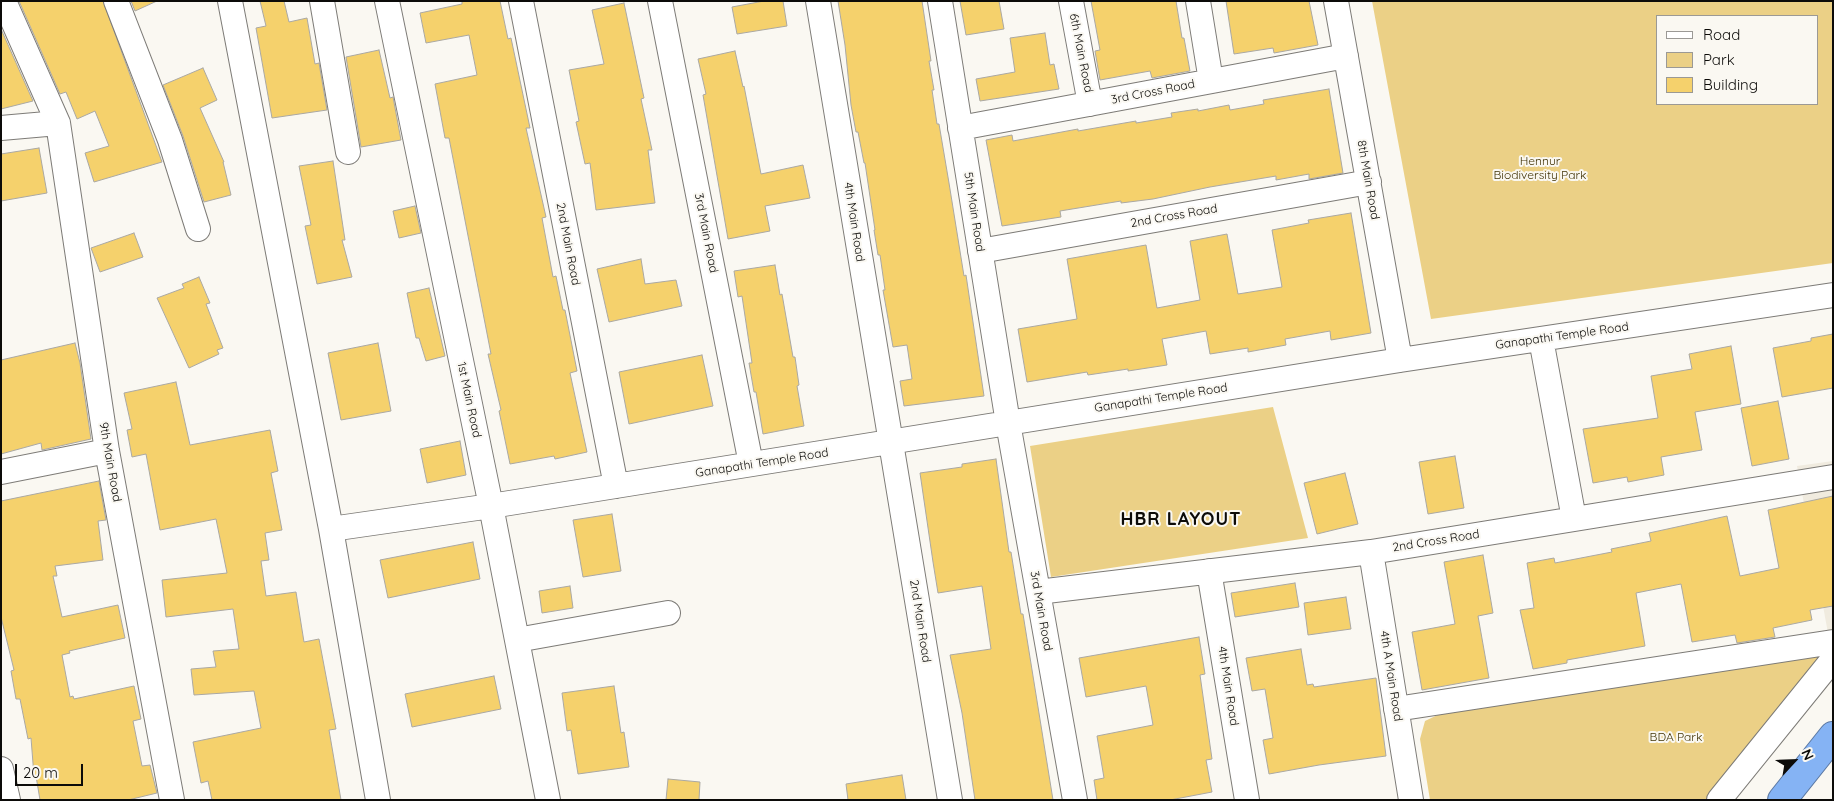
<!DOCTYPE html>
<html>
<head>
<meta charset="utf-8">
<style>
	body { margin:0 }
	#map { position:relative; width:1834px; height:801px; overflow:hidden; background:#faf8f2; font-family:Quicksand,sans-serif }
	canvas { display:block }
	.frame { position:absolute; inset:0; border:2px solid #0c0b09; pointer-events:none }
	.legend { position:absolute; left:1656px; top:15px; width:162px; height:90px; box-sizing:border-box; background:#faf8f2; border:1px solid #9b9995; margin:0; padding:6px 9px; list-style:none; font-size:15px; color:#0c0b09 }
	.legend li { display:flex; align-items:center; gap:10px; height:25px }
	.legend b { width:25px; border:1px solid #9b9995 }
	.north { position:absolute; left:1769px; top:736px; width:50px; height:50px; -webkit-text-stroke:4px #faf8f2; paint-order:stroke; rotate:65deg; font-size:14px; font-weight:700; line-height:20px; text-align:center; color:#0c0b09 }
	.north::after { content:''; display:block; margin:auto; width:18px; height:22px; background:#0c0b09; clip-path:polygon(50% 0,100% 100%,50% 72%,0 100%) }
	.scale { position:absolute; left:15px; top:764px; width:68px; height:22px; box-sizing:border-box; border:2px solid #0c0b09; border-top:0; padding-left:6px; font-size:15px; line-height:18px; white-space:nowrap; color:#0c0b09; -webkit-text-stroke:4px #faf8f2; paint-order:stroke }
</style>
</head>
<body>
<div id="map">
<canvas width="1834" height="801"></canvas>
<div class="frame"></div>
<ul class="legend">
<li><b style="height:6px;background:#fff"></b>Road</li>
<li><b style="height:14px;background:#ebd086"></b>Park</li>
<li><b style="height:14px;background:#f5d16c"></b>Building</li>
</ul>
<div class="north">N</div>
<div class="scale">20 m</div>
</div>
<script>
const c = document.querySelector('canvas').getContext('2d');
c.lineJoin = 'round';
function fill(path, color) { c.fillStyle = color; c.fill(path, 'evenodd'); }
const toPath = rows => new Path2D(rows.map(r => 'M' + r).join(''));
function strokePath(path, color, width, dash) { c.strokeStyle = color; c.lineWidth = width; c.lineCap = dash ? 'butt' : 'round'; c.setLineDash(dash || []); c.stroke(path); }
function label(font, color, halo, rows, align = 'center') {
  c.font = font + ' Quicksand,sans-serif'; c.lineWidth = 4; c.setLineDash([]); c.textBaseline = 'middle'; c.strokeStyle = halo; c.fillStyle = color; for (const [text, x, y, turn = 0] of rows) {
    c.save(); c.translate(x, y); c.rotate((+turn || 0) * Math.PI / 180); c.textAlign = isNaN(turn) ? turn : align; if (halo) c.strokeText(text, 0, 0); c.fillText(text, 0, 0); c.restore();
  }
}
const built = toPath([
	[1833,461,1833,631,1828,633,1797,466]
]);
const green = toPath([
	[1372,1,1833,1,1833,263,1431,319],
	[1658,16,1818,16,1818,104,1658,104],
	[1273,407,1308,538,1051,577,1030,446],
	[1826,650,1706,800,1430,800,1420,739,1425,721,1446,711]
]);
const building = toPath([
	[19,1,103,1,162,162,94,182,85,153,109,146,95,111,77,119,66,92,60,94,19,1],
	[131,1,157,1,135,11,131,1],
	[260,1,284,1,289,22,307,18,315,64,319,63,327,110,272,118,256,28,266,26,260,1],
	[462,1,500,1,508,39,511,38,530,128,526,128,546,217,542,218,553,277,556,276,563,310,565,310,577,371,570,373,587,452,555,459,554,456,510,464,499,411,501,410,488,354,491,354,449,138,445,138,435,84,477,75,469,35,426,43,420,13,462,4,462,1],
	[764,1,783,1,787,26,737,34,732,7,764,1],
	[838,1,922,1,931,61,929,61,934,90,932,90,937,124,939,124,949,183,964,276,966,275,984,396,904,406,900,381,912,379,907,345,893,347,883,290,885,290,880,255,878,255,874,230,875,230,865,163,864,163,858,132,856,132,851,105,845,45,838,1],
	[960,1,999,1,1004,29,966,35,960,1],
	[1091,1,1176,1,1182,38,1184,38,1190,71,1152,78,1150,71,1100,80,1095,51,1100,50,1091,1],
	[1226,1,1309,1,1318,45,1274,53,1273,48,1234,54,1226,1],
	[624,3,644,98,641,99,652,150,648,150,655,203,596,210,590,163,585,164,576,122,579,121,569,70,604,64,592,10,624,3],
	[1,29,33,101,1,109,1,29],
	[1045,33,1050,65,1054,64,1059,89,980,101,976,79,1015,72,1010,38,1045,33],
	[379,50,390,98,393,97,401,140,361,147,346,57,379,50],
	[735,51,743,87,744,86,761,174,803,165,810,198,765,206,770,231,728,239,703,95,706,94,698,59,735,51],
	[203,68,217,100,200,108,224,162,223,162,231,195,204,202,183,136,163,85,203,68],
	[1329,89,1343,173,1309,179,1309,174,1276,180,1276,176,1210,187,1153,199,1121,203,1121,201,1060,211,1061,217,1002,226,986,140,1012,135,1013,141,1078,129,1078,131,1136,121,1136,123,1172,117,1171,113,1198,109,1198,111,1229,105,1230,110,1264,104,1263,100,1329,89],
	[39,148,47,193,1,201,1,154,39,148],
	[333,161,345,240,342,240,352,277,317,284,305,226,311,225,299,166,333,161],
	[415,206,421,233,399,238,393,211,415,206],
	[1351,213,1371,333,1331,340,1330,331,1285,339,1286,345,1248,352,1248,348,1210,354,1206,331,1162,339,1167,365,1128,371,1128,369,1088,375,1087,372,1027,382,1018,329,1077,319,1067,259,1146,245,1157,308,1200,300,1190,241,1227,234,1238,294,1282,287,1272,230,1309,223,1308,220,1351,213],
	[134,233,143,257,100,272,91,248,134,233],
	[641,259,645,284,676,280,682,306,609,322,597,269,641,259],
	[775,265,780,295,782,294,793,357,795,357,799,385,797,386,804,426,763,434,756,392,754,392,749,363,752,363,742,296,738,297,734,271,775,265],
	[199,277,210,303,206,304,223,348,217,350,219,354,189,368,157,298,184,288,182,284,199,277],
	[429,288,445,356,426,361,419,338,416,338,407,293,429,288],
	[1833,334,1833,388,1782,397,1773,348,1811,341,1811,338,1833,334],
	[75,343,80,363,91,439,42,450,41,443,1,454,1,360,75,343],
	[378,343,391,411,341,420,328,353,378,343],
	[1731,346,1741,404,1695,412,1702,450,1661,457,1664,475,1628,482,1627,477,1593,483,1583,429,1658,418,1651,376,1692,369,1689,354,1731,346],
	[702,355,713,406,629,424,619,372,702,355],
	[176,382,190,445,270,430,278,471,271,473,282,530,265,533,269,560,261,561,266,596,296,592,304,642,319,639,336,729,329,730,341,800,212,800,208,781,201,783,193,742,261,728,254,691,194,695,191,669,216,667,213,651,239,649,233,609,166,617,162,580,227,573,216,519,160,530,146,454,132,457,127,430,132,429,124,393,176,382],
	[1778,401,1789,459,1752,466,1741,408,1778,401],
	[460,441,466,475,427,483,420,449,460,441],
	[1455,456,1464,508,1428,514,1419,462,1455,456],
	[996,459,1009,552,1011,552,1021,614,1023,614,1053,800,975,800,962,713,950,655,991,649,982,586,938,593,933,562,920,473,962,467,962,464,996,459],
	[1345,473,1358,524,1317,534,1304,483,1345,473],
	[99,481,106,520,98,521,103,560,55,566,57,576,53,576,62,617,118,605,125,638,69,651,70,653,62,655,70,697,73,696,74,699,134,686,141,719,133,721,142,766,150,765,157,793,128,800,40,800,36,776,34,776,31,738,28,739,20,699,16,699,11,671,14,670,1,617,1,501,99,481],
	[1833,496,1833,606,1810,610,1812,620,1773,628,1775,637,1737,643,1735,635,1692,642,1681,584,1636,593,1645,646,1567,660,1567,663,1533,669,1520,610,1534,608,1527,563,1554,558,1555,563,1612,552,1611,549,1651,541,1649,533,1727,516,1740,576,1779,568,1768,510,1833,496],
	[612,514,621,571,583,577,573,520,612,514],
	[473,542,480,579,388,598,380,560,473,542],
	[1483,555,1493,613,1478,616,1489,678,1422,690,1412,632,1455,624,1444,562,1483,555],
	[1295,583,1299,607,1235,617,1231,593,1295,583],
	[570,586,573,608,542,613,539,591,570,586],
	[1346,597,1351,629,1308,635,1304,603,1346,597],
	[1199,637,1205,674,1200,675,1212,759,1206,760,1212,792,1170,800,1097,800,1094,780,1104,778,1097,736,1153,725,1146,686,1086,697,1079,658,1199,637],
	[1301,649,1307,685,1313,684,1314,687,1376,678,1386,756,1319,765,1269,774,1263,740,1273,738,1265,689,1252,691,1246,658,1301,649],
	[494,676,501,709,412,727,405,694,494,676],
	[614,686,621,733,624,732,629,767,578,774,571,730,567,731,562,693,614,686],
	[902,775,906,800,848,800,846,784,902,775],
	[668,779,700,782,699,800,666,800,668,779]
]);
const minor = toPath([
	[4,1,58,123,107,451,172,800],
	[116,1,170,140,198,229],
	[230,1,331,529],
	[322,1,348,152],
	[387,1,491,506,548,800],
	[521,1,616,486],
	[660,1,751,464],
	[818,1,950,800],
	[940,1,1008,423,1075,800],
	[1071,1,1090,104],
	[1198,1,1211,81],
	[1336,1,1400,360],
	[1,128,58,123],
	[960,128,1346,56],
	[980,251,1369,182],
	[1541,339,1574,519],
	[1,472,107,451],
	[1371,552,1411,800],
	[1209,571,1247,800],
	[1038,592,1371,552,1833,477],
	[517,640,668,613],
	[1396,709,1833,642],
	[1,769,8,800],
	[378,800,331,529,491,506,1400,360,1833,295],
	[1719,800,1833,659]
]);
const highway = toPath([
	[1782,800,1833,736]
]);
const streetNames = [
	["6th Main Road",1081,53,79],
	["3rd Cross Road",1153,92,-11],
	["8th Main Road",1368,180,80],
	["5th Main Road",974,212,81],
	["2nd Cross Road",1174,216,-10],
	["4th Main Road",854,222,81],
	["3rd Main Road",706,233,79],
	["2nd Main Road",568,244,79],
	["Ganapathi Temple Road",1562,336,-8],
	["Ganapathi Temple Road",1161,398,-9],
	["1st Main Road",469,400,78],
	["9th Main Road",110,462,80],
	["Ganapathi Temple Road",762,463,-9],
	["2nd Cross Road",1436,541,-9],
	["3rd Main Road",1041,611,80],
	["2nd Main Road",920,621,81],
	["4th A Main Road",1391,676,81],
	["4th Main Road",1228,686,81]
];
const parkNames = [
	["Hennur",1540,161],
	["Biodiversity Park",1540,175],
	["BDA Park",1676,737]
];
const districtNames = [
	["HBR LAYOUT",1181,520]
];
fill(built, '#f0ebdf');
fill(green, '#ebd086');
fill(building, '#f5d16c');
strokePath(building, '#aaa8a3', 1);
strokePath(minor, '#7d7b77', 26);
strokePath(highway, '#5b78a2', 30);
strokePath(minor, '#fff', 24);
strokePath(highway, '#85b3f4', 28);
label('12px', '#0c0b09', '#faf8f2', streetNames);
label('12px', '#413305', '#faf8f2', parkNames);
c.letterSpacing = '1px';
label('bold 18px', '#0c0b09', '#faf8f2', districtNames);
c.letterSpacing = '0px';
</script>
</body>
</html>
